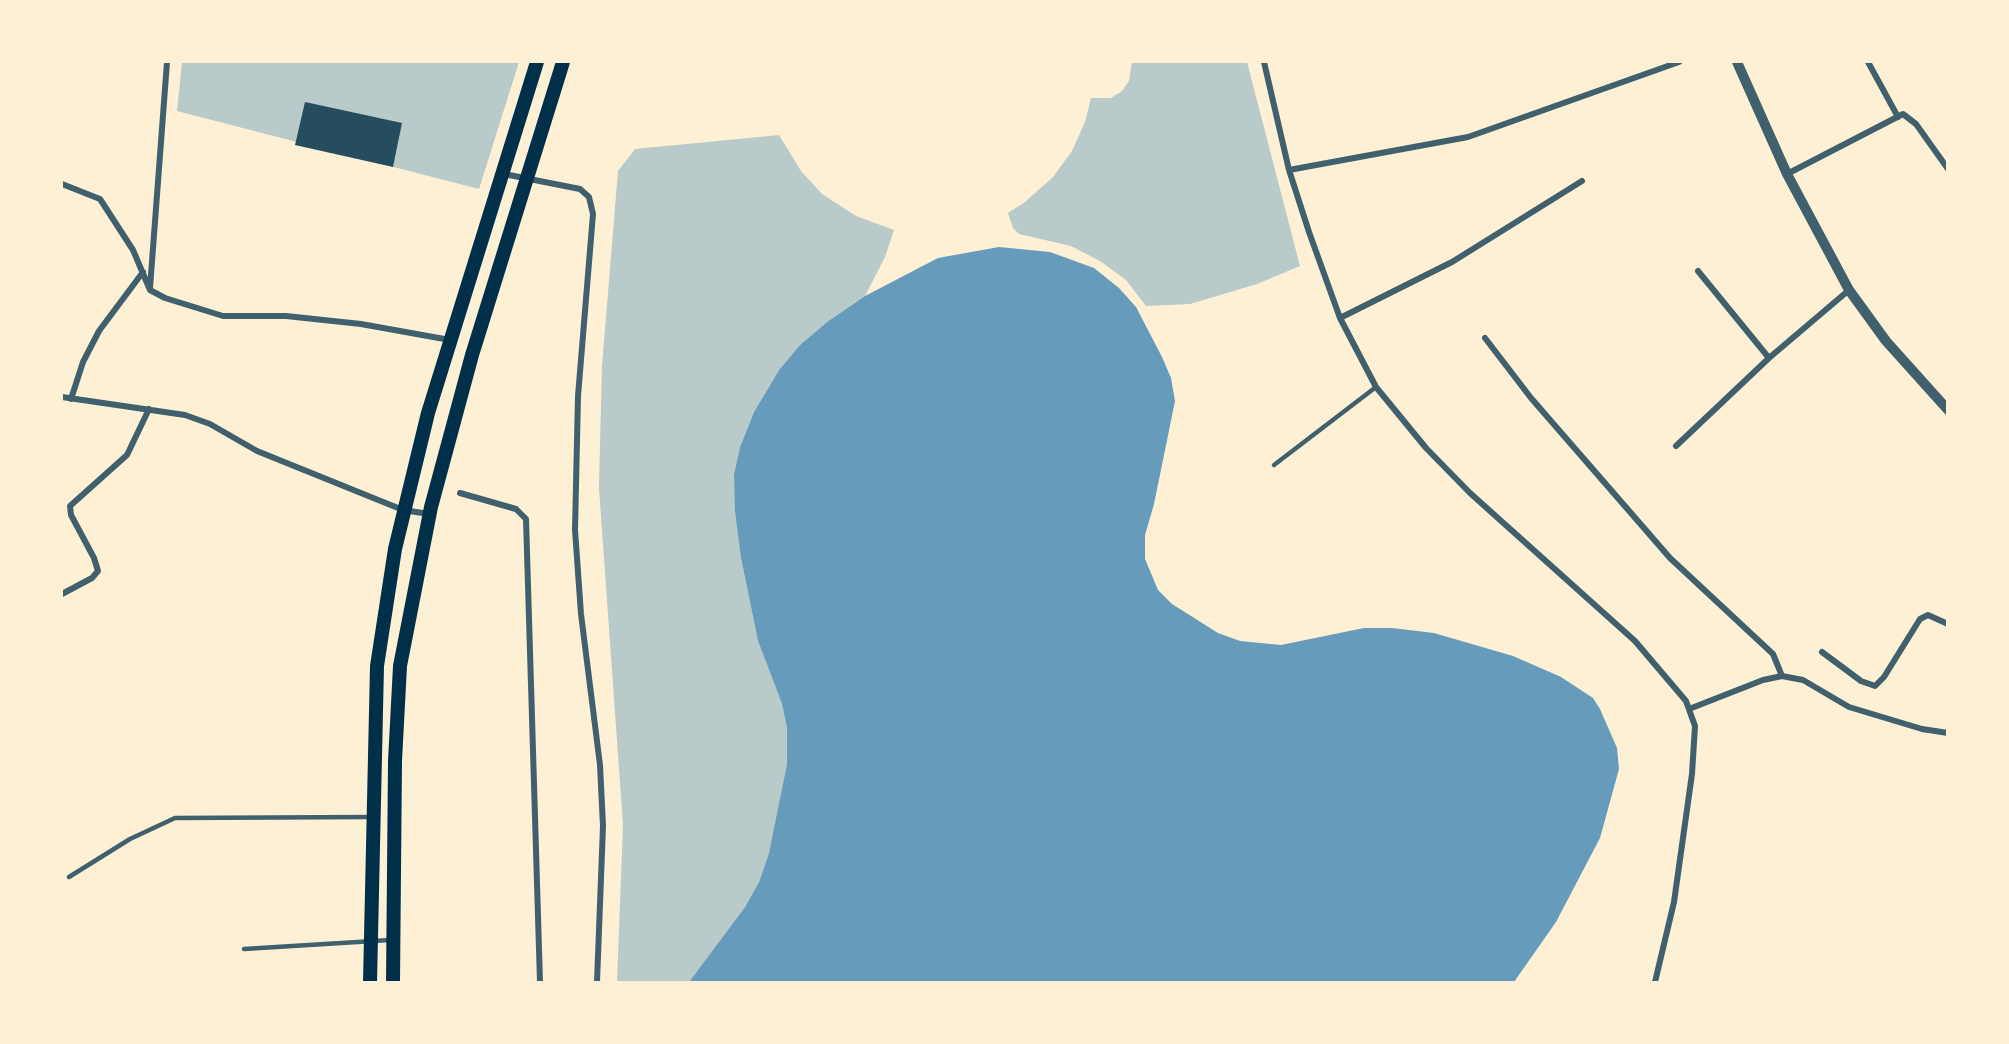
<!DOCTYPE html>
<html>
<head>
<meta charset="utf-8">
<style>
	body { margin:0 }
	#map { position:relative; width:2009px; height:1044px; overflow:hidden; background:#fdf0d5; font-family:Georgia,serif }
	canvas { display:block }
	.frame { position:absolute; inset:0; border:63px solid #fdf0d5; pointer-events:none }
</style>
</head>
<body>
<div id="map">
<canvas width="2009" height="1044"></canvas>
<div class="frame"></div>
</div>
<script>
const c = document.querySelector('canvas').getContext('2d');
c.lineJoin = 'round';
function fill(path, color) { c.fillStyle = color; c.fill(path, 'evenodd'); }
const toPath = rows => new Path2D(rows.map(r => 'M' + r).join(''));
function strokePath(path, color, width, dash) { c.strokeStyle = color; c.lineWidth = width; c.lineCap = dash ? 'butt' : 'round'; c.setLineDash(dash || []); c.stroke(path); }
const green = toPath([
	[182,62,519,62,479,189,177,111],
	[1132,62,1247,62,1300,266,1257,284,1190,304,1146,306,1126,280,1100,261,1071,246,1019,234,1013,228,1008,213,1025,202,1053,177,1072,151,1085,122,1091,98,1111,98,1122,91,1129,81],
	[779,135,801,171,822,194,856,216,894,230,885,257,865,296,827,322,800,345,779,370,754,412,740,447,734,474,741,558,758,641,782,704,787,728,787,764,778,812,769,853,759,882,745,907,689,982,617,982,623,825,599,488,602,366,618,171,635,149]
]);
const water = toPath([
	[999,247,1050,252,1094,268,1119,288,1136,307,1162,357,1171,378,1175,401,1154,504,1145,535,1145,559,1158,590,1172,604,1218,633,1240,641,1281,645,1364,628,1392,628,1434,633,1513,656,1561,677,1593,698,1600,709,1617,748,1619,769,1600,838,1556,922,1514,982,689,982,745,907,759,882,769,853,787,764,787,728,782,704,758,641,741,558,735,511,734,474,740,447,754,412,779,370,800,345,827,322,865,296,938,258]
]);
const building = toPath([
	[305,102,402,123,393,167,295,145]
]);
const service = toPath([
	[1274,465,1376,387],
	[69,877,130,839,175,818,372,817],
	[244,949,390,940]
]);
const minor = toPath([
	[1264,62,1289,170,1309,232,1340,318,1376,387,1426,448,1470,493,1635,641,1686,701,1695,726,1692,774,1674,902,1655,982],
	[1868,62,1898,117],
	[1289,170,1468,137,1679,62],
	[504,174,580,189,589,197,593,214,578,396,575,530,581,614,600,765,603,826,597,982],
	[1787,174,1903,114,1916,124,1948,169],
	[62,184,100,199,133,250,150,290,165,298,223,316,286,316,361,324,450,340],
	[1698,271,1769,358],
	[150,288,167,62],
	[1340,318,1452,262,1582,181],
	[1485,338,1531,398,1670,558,1773,654,1782,676],
	[62,397,185,415,210,424,257,451,403,510,429,514],
	[71,399,83,362,99,331,143,272],
	[1676,446,1769,358,1849,290],
	[460,493,516,509,526,519,540,982],
	[62,594,92,578,98,571,94,558,71,515,70,506,127,455,149,409],
	[1822,652,1861,681,1875,686,1884,677,1920,619,1928,615,1948,624],
	[1689,709,1763,680,1782,676,1803,680,1849,707,1922,729,1948,733]
]);
const tertiary = toPath([
	[1737,62,1787,174,1849,290,1886,341,1948,410]
]);
const trunk = toPath([
	[370,982,377,666,395,549,428,413,537,62],
	[393,982,395,761,400,666,431,507,472,355,563,62]
]);
fill(green, '#b9caca');
fill(water, '#669bbc');
fill(building, '#264d5e');
strokePath(service, '#3f606c', 4.5);
strokePath(minor, '#3f606c', 6);
strokePath(tertiary, '#3f606c', 10);
strokePath(trunk, '#003049', 14);
</script>
</body>
</html>
